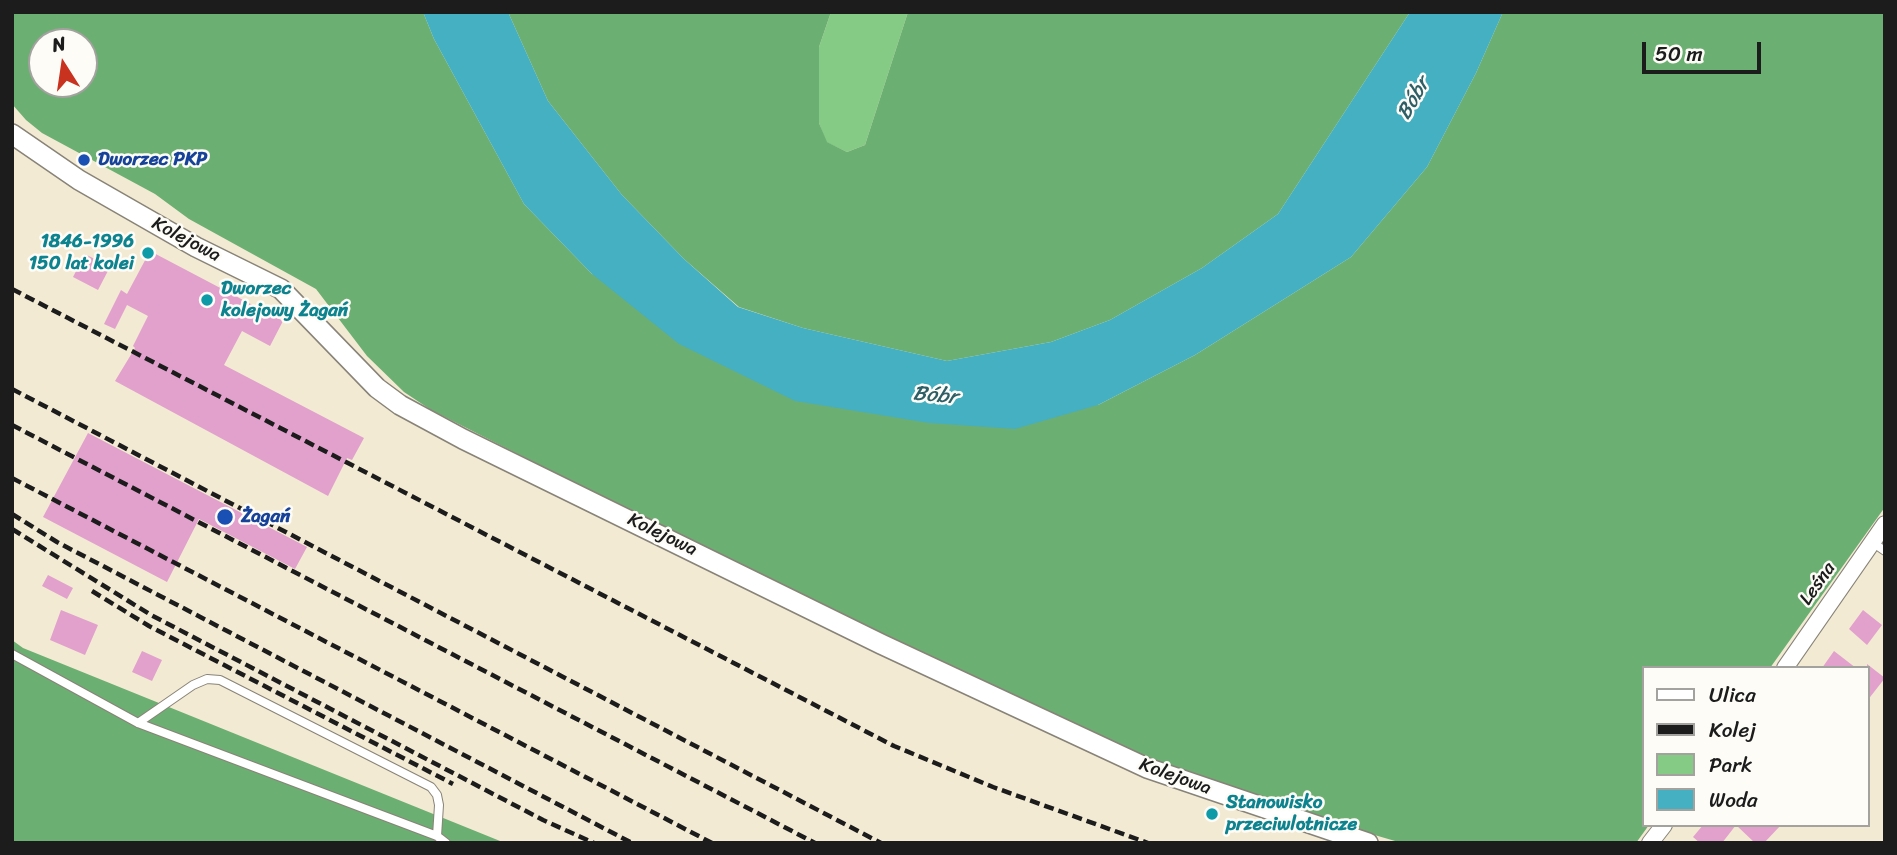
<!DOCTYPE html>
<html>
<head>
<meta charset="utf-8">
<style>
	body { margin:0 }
	#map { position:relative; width:1897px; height:855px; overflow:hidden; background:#f3ead3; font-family:Sriracha,sans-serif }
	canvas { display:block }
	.frame { position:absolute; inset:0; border:14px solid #1c1c1c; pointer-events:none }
	.legend { position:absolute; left:1642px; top:666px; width:228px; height:161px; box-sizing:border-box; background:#fdfcf7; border:2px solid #a3a29f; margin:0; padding:9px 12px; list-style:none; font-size:21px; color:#1c1c1c }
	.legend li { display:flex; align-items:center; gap:14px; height:35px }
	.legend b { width:35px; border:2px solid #a3a29f }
	.north { position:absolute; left:28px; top:28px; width:70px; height:70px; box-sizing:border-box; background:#fdfcf7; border:2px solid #a3a29f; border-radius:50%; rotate:348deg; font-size:19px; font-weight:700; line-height:28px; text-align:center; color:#1c1c1c }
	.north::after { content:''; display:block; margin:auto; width:24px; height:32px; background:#c8321e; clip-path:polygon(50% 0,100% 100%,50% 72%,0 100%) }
	.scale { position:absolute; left:1642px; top:42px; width:119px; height:32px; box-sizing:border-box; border:4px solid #1c1c1c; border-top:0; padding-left:9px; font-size:21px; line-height:24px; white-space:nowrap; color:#1c1c1c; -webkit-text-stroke:5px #fdfcf7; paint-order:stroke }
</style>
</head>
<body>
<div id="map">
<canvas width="1897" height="855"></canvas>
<div class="frame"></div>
<ul class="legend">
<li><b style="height:9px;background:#fff"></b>Ulica</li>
<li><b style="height:9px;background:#1c1c1c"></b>Kolej</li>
<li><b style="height:19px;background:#86cb85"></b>Park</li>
<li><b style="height:19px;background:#44b0c1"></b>Woda</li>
</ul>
<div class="north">N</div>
<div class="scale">50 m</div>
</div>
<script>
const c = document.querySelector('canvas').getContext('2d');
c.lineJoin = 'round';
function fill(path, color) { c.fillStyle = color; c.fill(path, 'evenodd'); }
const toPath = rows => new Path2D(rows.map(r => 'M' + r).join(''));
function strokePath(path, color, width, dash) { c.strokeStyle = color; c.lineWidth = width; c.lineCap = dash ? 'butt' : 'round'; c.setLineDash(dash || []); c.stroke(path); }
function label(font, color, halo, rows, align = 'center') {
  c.font = font + ' Sriracha,sans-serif'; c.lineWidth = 5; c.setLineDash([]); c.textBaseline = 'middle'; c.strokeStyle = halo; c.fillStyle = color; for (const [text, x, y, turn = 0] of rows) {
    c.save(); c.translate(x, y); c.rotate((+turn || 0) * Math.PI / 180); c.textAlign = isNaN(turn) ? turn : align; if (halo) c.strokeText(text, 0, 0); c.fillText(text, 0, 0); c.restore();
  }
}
const green = toPath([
	[831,12,908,12,865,145,847,152,826,142,819,123,819,47]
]);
const forest = toPath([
	[12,12,423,12,434,39,524,204,592,274,1098,405,1195,355,1351,257,1427,167,1476,73,1503,12,1885,12,1885,507,1770,668,1643,668,1643,825,1649,825,1636,843,1402,843,1323,820,1147,758,896,646,431,410,404,392,367,356,316,289,189,219,155,194,42,133,26,120,12,104],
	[42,42,84,42,84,84,42,84],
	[508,12,831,12,819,47,819,123,827,142,847,152,865,145,908,12,1410,12,1278,214,1202,268,1110,320,1051,342,947,361,803,328,739,307,684,259,622,195,548,101],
	[12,640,23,648,505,843,12,843]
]);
const water = toPath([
	[423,12,508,12,548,101,622,195,684,259,738,307,803,328,947,361,1051,342,1110,320,1202,268,1278,214,1410,12,1503,12,1476,73,1427,167,1351,257,1195,355,1098,405,1015,429,929,423,795,401,679,344,592,274,524,204,434,39]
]);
const building = toPath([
	[150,251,283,321,270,346,242,331,224,365,364,438,352,460,347,458,328,496,115,381,135,348,133,346,148,316,127,305,115,329,104,324,121,290,127,294],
	[85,254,110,267,98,290,73,277],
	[88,433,307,547,295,569,199,519,167,582,43,517],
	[48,575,73,588,67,599,42,586],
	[61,610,98,625,85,655,50,640],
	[1863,610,1882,625,1867,645,1849,629],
	[142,651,162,660,152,681,132,672],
	[1834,651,1856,668,1822,668],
	[1867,664,1885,678,1867,701],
	[1703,825,1736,825,1722,843,1700,843,1693,837],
	[1736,825,1781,825,1764,843,1755,843]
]);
const service = toPath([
	[1872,542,1885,551],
	[12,654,138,723,437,836,446,843],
	[138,723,193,685,207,679,220,680,431,787,437,795,439,805,437,836]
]);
const minor = toPath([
	[1785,668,1885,524],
	[1650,843,1664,825]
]);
const tertiary = toPath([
	[12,134,79,180,196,247,281,289,377,388,400,405,463,439,881,644,1147,768,1368,843]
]);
const rail = toPath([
	[12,289,894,746,993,787,1148,843],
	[12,389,881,843],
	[12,425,815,843],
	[12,478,712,843],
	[12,514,57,542,632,843],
	[12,529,151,615,543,820,594,843],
	[92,591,149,626,453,784]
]);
const markers = [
	[84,160,7,"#1a4fb4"],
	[148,253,7,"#0f9aa8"],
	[207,300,7,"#0f9aa8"],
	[225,517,9,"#1a4fb4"],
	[1212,814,7,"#0f9aa8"]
];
const transitNames = [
	["Dworzec PKP",98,160],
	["Żagań",241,517]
];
const streetNames = [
	["Kolejowa",186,240,28],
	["Kolejowa",662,535,26],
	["Leśna",1818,584,-55],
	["Kolejowa",1175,777,20]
];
const cultureNames = [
	["1846-1996",134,242,"right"],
	["150 lat kolei",134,264,"right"],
	["Dworzec",221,289],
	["kolejowy Żagań",221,311],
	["Stanowisko",1226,803],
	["przeciwlotnicze",1226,825]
];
const waterNames = [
	["Bóbr",1414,99,-60],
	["Bóbr",935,396,5]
];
fill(green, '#86cb85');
fill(forest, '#6caf72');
fill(water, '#44b0c1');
fill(building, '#e1a1cc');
strokePath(service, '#888378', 10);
strokePath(minor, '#888378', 18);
strokePath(tertiary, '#888378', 22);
strokePath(service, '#fff', 8);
strokePath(minor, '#fff', 16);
strokePath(tertiary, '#fff', 19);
strokePath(rail, '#1c1c1c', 4.5, [10, 5]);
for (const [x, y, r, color] of markers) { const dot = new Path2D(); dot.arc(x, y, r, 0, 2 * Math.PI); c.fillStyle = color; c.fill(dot); strokePath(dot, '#fdfcf7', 2.5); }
label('bold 19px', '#164399', '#fdfcf7', transitNames, 'left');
label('19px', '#1c1c1c', '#fdfcf7', streetNames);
label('bold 19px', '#0d838f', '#fdfcf7', cultureNames, 'left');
label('italic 21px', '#2e5f66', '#fdfcf7', waterNames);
</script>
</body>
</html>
